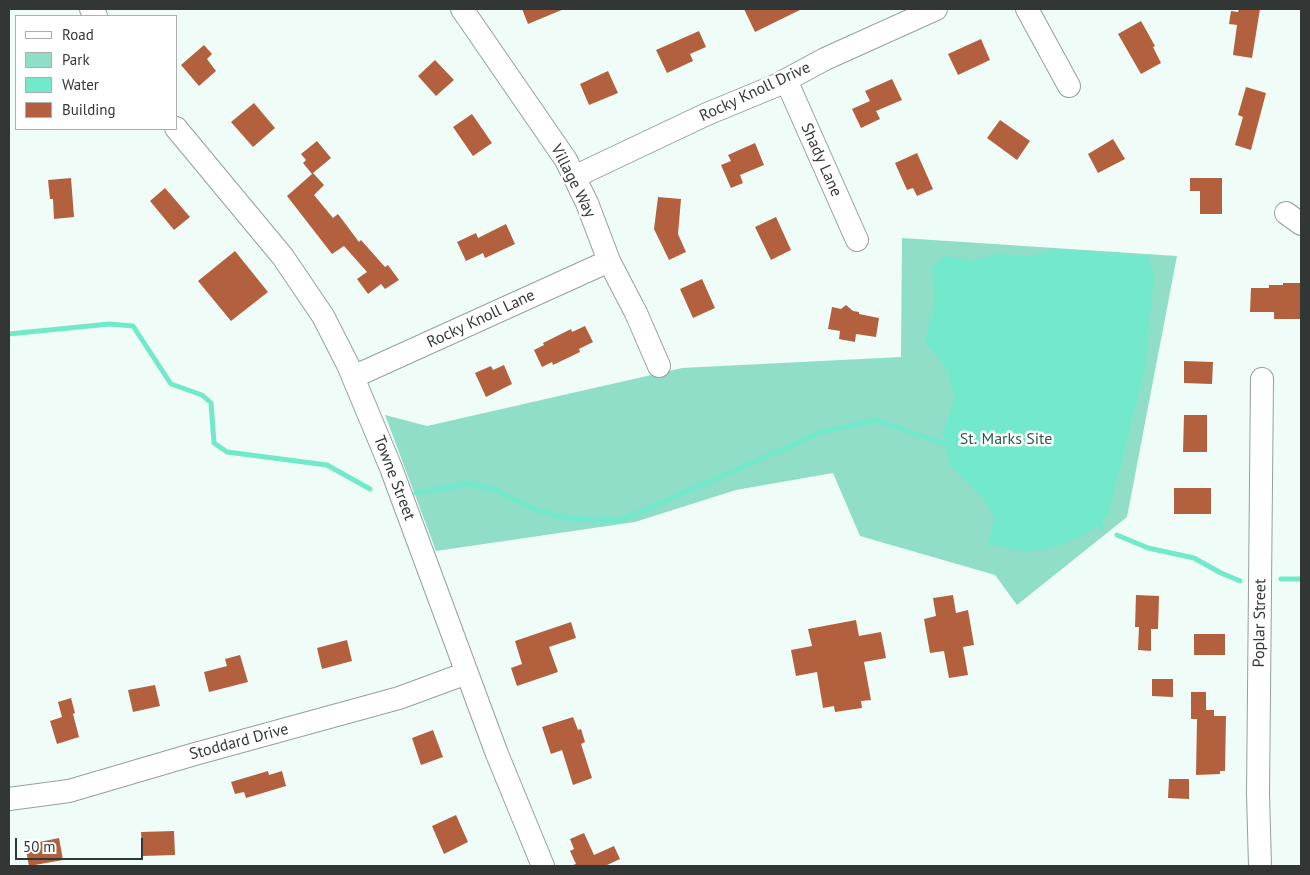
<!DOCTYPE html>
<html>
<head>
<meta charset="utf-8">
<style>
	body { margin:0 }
	#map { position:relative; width:1310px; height:875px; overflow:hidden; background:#f0fcf8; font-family:"PT Sans",sans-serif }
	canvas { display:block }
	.frame { position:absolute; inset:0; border:10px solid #323735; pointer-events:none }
	.legend { position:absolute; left:15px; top:15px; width:162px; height:115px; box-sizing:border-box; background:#fff; border:1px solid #adafae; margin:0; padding:6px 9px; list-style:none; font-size:15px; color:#323735 }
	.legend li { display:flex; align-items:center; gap:10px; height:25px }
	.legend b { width:25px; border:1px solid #adafae }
	.scale { position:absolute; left:15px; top:838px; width:128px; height:22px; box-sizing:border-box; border:2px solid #323735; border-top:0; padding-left:6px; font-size:15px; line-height:18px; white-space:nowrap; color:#323735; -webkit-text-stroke:4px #fff; paint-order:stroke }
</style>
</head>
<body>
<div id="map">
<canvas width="1310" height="875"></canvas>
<div class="frame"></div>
<ul class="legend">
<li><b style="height:6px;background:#fff"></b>Road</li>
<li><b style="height:14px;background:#91dec8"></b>Park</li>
<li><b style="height:14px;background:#71e9ca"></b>Water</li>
<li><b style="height:14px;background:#b3603e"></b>Building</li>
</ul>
<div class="scale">50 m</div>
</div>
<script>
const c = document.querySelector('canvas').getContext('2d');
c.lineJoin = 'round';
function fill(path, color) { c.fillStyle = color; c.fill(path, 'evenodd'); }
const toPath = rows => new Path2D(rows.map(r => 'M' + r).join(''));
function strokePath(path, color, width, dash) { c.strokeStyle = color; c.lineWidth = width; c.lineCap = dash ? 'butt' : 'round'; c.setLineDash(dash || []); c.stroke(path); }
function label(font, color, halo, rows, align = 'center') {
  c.font = font + ' "PT Sans",sans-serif'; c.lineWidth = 5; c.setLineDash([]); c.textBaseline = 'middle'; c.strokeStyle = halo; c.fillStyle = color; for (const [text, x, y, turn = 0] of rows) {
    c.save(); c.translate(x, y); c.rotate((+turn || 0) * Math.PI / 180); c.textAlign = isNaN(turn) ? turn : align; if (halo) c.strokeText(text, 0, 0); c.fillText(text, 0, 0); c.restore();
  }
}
const green = toPath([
	[902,238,1177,256,1127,517,1017,605,995,575,860,536,833,473,736,490,635,522,436,551,385,415,427,426,682,368,901,357]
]);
const water = toPath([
	[1055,249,1148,256,1154,274,1145,370,1108,516,1085,534,1055,547,1028,551,988,545,994,519,984,500,949,464,943,433,955,397,946,367,925,342,935,299,932,268,944,256,973,261,996,254,1032,256]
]);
const stream = toPath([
	[9,334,109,324,133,326,171,384,202,395,211,403,214,443,227,452,327,465,370,489],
	[416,493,468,484,493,489,536,510,567,518,619,521,822,432,875,420,949,445],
	[1094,520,1102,527],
	[1117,535,1148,548,1194,558,1221,573,1240,581],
	[1281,579,1301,579]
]);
const building = toPath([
	[522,9,564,9,528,24],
	[744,9,802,9,755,32],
	[1239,9,1260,9,1252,58,1233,55,1237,25,1229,24,1231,11,1238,12],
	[1141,21,1155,46,1153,47,1161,63,1141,74,1118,34],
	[699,31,706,47,690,54,693,61,667,73,656,50],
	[981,39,990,60,958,75,948,54],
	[204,45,212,54,207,59,216,71,199,86,181,65],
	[435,60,454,80,436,96,418,76],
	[608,71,618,93,589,105,580,84],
	[892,79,902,100,876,111,880,119,861,128,852,109,870,101,865,91],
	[1246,87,1266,93,1251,150,1235,145,1243,117,1238,115],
	[254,103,275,128,253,147,231,122],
	[472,114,492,143,473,156,453,127],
	[1000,120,1030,141,1017,160,987,138],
	[1113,139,1125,159,1098,173,1088,154],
	[317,141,331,158,313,173,324,185,314,195,333,218,338,214,359,242,361,240,385,267,388,265,399,280,385,289,381,284,368,294,357,279,367,272,344,246,332,254,287,196,312,174,303,163,306,160,301,154],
	[755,143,764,165,740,175,743,183,731,188,721,165,731,161,728,155],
	[917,153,933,189,917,196,913,188,907,190,895,163],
	[71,178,74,217,54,219,53,199,50,199,48,180],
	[1190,178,1222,178,1222,214,1200,214,1200,191,1190,191],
	[165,188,190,217,174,230,150,201],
	[658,197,681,199,678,234,686,252,669,260,654,229],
	[776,217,791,250,771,260,755,227],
	[506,224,515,244,485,258,483,253,466,261,457,242,476,233,478,238],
	[235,251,268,292,231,321,198,281],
	[702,279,715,308,693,318,680,289],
	[1283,283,1301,283,1301,319,1274,319,1274,312,1250,312,1251,288,1269,288,1269,285,1283,285],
	[846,305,853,311,859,312,859,314,879,318,876,337,856,334,855,342,839,339,840,331,828,329,832,307,841,309],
	[585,326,593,342,579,349,580,352,553,365,552,362,542,367,534,350,544,345,543,343,571,329,572,332],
	[1184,361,1213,362,1212,384,1184,383],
	[504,365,512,384,486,397,475,373,491,366,493,370],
	[1184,415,1207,415,1207,452,1183,452],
	[1174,488,1211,488,1211,514,1174,514],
	[953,595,956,613,968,610,974,645,963,647,968,675,949,678,944,651,930,653,924,619,936,616,933,598],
	[1136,595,1159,596,1158,629,1151,629,1151,651,1138,650,1139,627,1135,627],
	[856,620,859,636,881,632,886,658,864,662,871,700,861,701,862,708,835,712,834,706,823,708,817,672,796,676,791,650,812,646,808,629],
	[571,622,576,638,549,647,558,672,517,686,511,668,522,664,515,641],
	[1194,634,1225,634,1225,655,1194,655],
	[347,640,352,661,322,669,317,648],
	[240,655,248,682,209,692,204,672,227,666,225,659],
	[1152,679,1173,679,1173,697,1152,696],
	[155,685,160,706,133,712,128,690],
	[1191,692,1206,692,1206,710,1214,710,1214,716,1226,716,1225,771,1220,771,1220,774,1196,775,1197,719,1191,719],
	[71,698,75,713,70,715,73,714,79,737,57,744,50,721,62,717,58,702],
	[573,717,578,730,581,729,585,742,581,744,592,778,573,785,562,750,551,754,542,727],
	[433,730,443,757,421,765,412,738],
	[268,771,269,775,282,771,286,786,246,798,244,792,235,794,231,782],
	[1169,779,1189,779,1189,799,1168,798],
	[456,815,468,842,444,854,432,826],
	[174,831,175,855,142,856,141,832],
	[584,833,594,855,614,846,620,859,605,866,570,866,576,864,570,851,574,849,570,839],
	[59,838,63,860,29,866,25,845]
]);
const minor = toPath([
	[91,9,96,16],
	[462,9,566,160,587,203,609,261,636,313,659,366],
	[1027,9,1069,86],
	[786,80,857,240],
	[176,128,283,257,323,316,348,365,391,468,497,754,543,866],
	[574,177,707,114,775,86,825,59,936,9],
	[1286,213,1301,224],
	[353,377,609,261],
	[9,799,69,791,195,754,399,698,467,673],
	[1260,866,1258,794,1262,379]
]);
const streetNames = [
	["Rocky Knoll Drive",755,92,-25],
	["Shady Lane",821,160,66],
	["Village Way",573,181,63],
	["Rocky Knoll Lane",481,319,-25],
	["Towne Street",394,478,69],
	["Poplar Street",1260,623,-89],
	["Stoddard Drive",239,742,-15]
];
const parkNames = [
	["St. Marks Site",1006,439]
];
fill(green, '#91dec8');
fill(water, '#71e9ca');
strokePath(stream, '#71e9ca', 5);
fill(building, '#b3603e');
strokePath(minor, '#95a09d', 24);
strokePath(minor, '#fff', 22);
label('16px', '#323735', '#fff', streetNames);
label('16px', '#295b4e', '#fff', parkNames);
</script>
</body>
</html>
